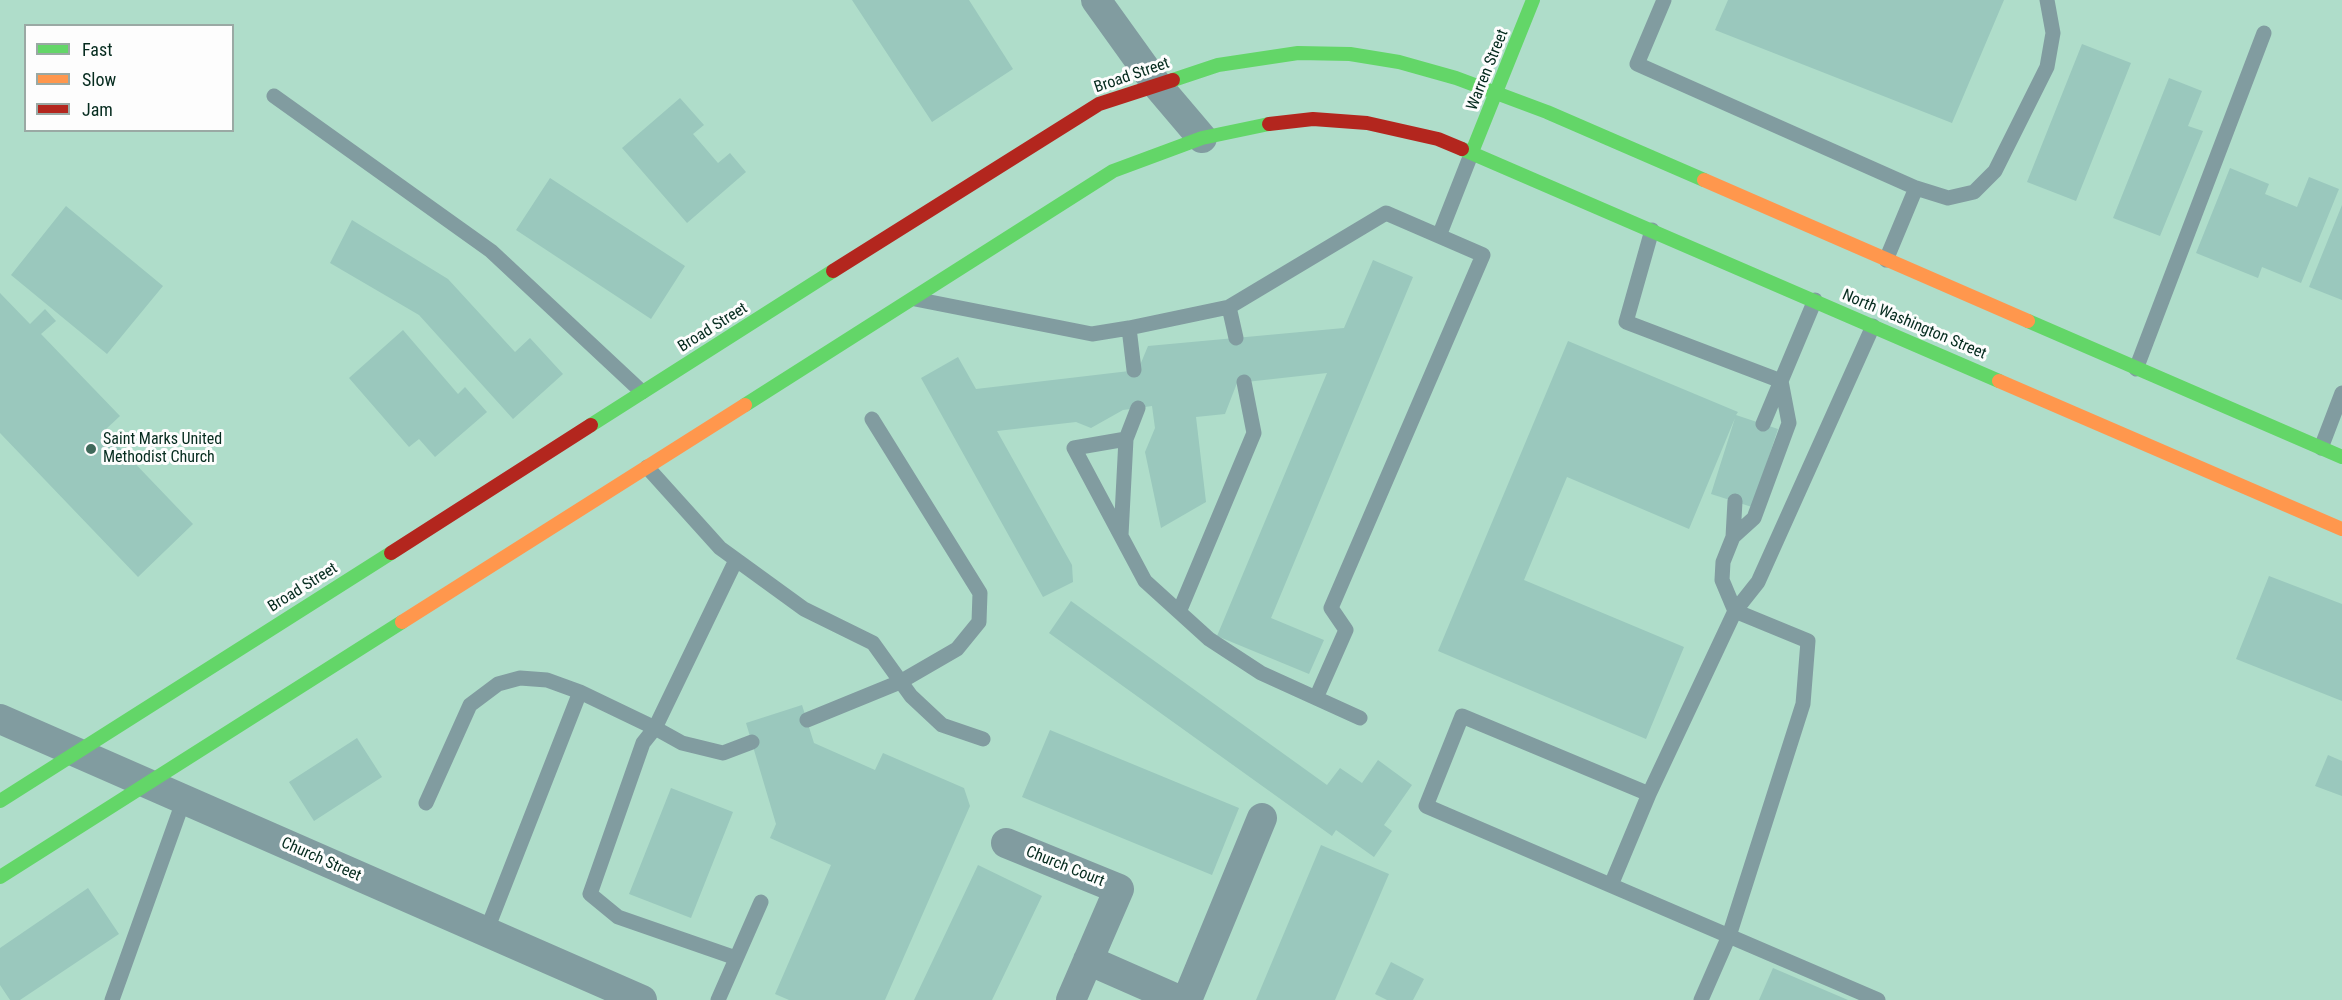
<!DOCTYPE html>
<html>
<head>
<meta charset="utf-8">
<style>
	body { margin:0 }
	#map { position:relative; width:2342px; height:1000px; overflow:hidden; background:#afddca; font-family:"Roboto Condensed",sans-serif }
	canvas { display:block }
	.legend { position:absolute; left:24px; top:24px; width:210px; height:108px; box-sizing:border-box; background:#fdfdfd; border:2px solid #9aa9a4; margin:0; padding:8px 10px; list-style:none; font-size:18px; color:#052b1e }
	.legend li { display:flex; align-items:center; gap:12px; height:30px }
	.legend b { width:30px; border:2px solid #9aa9a4 }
</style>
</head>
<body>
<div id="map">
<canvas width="2342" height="1000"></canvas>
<ul class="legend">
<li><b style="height:8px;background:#63d668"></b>Fast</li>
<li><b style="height:8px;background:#ff974d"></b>Slow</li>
<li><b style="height:8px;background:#b3261e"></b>Jam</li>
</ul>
</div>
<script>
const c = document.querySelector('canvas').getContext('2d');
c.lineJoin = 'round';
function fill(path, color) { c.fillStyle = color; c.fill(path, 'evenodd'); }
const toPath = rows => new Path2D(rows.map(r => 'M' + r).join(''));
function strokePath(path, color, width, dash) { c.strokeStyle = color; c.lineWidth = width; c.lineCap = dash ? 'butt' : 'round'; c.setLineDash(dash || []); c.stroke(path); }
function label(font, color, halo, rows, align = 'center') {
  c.font = font + ' "Roboto Condensed",sans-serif'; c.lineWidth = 6; c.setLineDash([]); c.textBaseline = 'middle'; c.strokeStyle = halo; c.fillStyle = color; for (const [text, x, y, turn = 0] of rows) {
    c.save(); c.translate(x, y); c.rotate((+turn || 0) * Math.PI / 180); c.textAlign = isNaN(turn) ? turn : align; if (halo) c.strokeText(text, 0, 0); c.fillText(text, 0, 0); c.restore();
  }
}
const building = toPath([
	[852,0,969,0,1013,69,932,122],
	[1728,0,2004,0,1952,123,1715,30],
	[2082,44,2131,63,2076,201,2027,182],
	[2169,78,2202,91,2188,126,2203,131,2160,236,2113,218],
	[680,98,704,125,693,134,718,163,730,153,746,172,687,223,622,148],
	[2230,168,2269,184,2265,194,2297,207,2309,177,2339,189,2301,283,2262,267,2258,278,2196,253],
	[550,178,685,266,651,319,516,230],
	[2342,205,2342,300,2309,287],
	[66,206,163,286,107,354,11,275],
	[352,220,448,279,515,352,530,338,563,374,513,419,419,315,330,263],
	[1373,260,1413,277,1271,618,1324,640,1309,674,1217,636,1327,373,1237,383,1225,414,1196,417,1206,502,1161,528,1145,452,1155,428,1152,406,1123,410,1091,428,1076,422,997,431,1072,565,1073,582,1043,597,921,378,958,357,976,389,1138,370,1148,346,1344,328],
	[0,293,30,324,45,309,56,321,41,334,120,416,104,431,193,524,138,577,0,433],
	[403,330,458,394,465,387,487,412,435,457,419,439,409,447,349,378],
	[1568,341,1738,412,1736,415,1778,429,1752,507,1711,494,1735,418,1689,529,1567,477,1524,580,1684,647,1646,739,1438,651],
	[2269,576,2342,604,2342,701,2236,659],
	[1071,601,1327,785,1340,768,1362,783,1378,760,1412,785,1384,825,1392,831,1374,857,1336,830,1332,836,1049,633],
	[802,705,814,743,875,770,883,753,964,788,970,806,885,1000,789,1000,775,994,831,865,770,838,776,824,746,723],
	[1050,730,1239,808,1212,875,1022,797],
	[357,738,382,777,314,821,289,782],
	[2328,755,2342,761,2342,796,2315,786],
	[671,788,733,812,691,918,629,894],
	[1321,845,1389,874,1335,1000,1256,1000],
	[978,865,1042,896,992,1000,914,1000],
	[88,888,119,934,20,1000,10,1000,0,985,0,948],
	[1391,962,1424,979,1413,1000,1387,1000,1375,994],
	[1773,968,1848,1000,1759,1000]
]);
const lane = toPath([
	[1664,0,1637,64,1916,188,1948,198,1974,192,1995,171,2047,67,2053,33,2047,0],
	[274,96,491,251,642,392],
	[1652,230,1626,322,1781,381,1763,424],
	[1439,236,1472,152],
	[1886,260,1916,188],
	[915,299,1092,334,1129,328,1229,307,1386,213,1483,255,1331,608,1346,630,1316,698],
	[1229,307,1236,338],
	[1129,328,1134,370],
	[2136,369,2264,33],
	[1126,439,1074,448,1145,581,1209,639,1261,673,1360,718],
	[2321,448,2342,393],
	[647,467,720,548,804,609,873,643,911,696,942,725,983,739],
	[1121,535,1126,439,1138,408],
	[1733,537,1735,501],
	[1179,612,1254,433,1244,382],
	[807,720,900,682,957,649,979,622,980,593,872,419],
	[1649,794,1735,611,1758,582,1873,326],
	[426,803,470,705,498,684,520,678,547,680,580,692],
	[1611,885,1649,794,1462,716,1426,806,1878,1000],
	[486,932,580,692,655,728,736,560],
	[736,958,618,917,590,894,643,743,655,728,682,743,723,753,752,742],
	[112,1000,184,799],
	[718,1000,761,902],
	[1701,1000,1729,936,1803,704,1808,641,1735,611,1722,580,1723,562,1733,537,1754,518,1789,423,1781,381,1815,300]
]);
const street = toPath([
	[1096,0,1157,85,1202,138],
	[0,719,642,1000],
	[1006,843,1119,889,1071,1000],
	[1088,960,1179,1000],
	[1187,1000,1262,818]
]);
const fast = toPath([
	[1173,80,1218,65,1298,53,1350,54,1399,62,1456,78,1547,112,1704,180],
	[1462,149,1999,381],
	[1472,152,1533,0],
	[2028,321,2342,457],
	[745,405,1113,171,1202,138,1269,124],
	[591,425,833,271],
	[0,801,391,553],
	[0,877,402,622]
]);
const slow = toPath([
	[1704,180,2028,321],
	[1999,381,2342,529],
	[402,622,745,405]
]);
const jam = toPath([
	[1269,124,1313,119,1367,123,1438,139,1462,149],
	[833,271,1099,104,1173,80],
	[391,553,591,425]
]);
const markers = [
	[91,449,6,"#40695a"]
];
const streetNames = [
	["Warren Street",1488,70,-68],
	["Broad Street",1132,76,-19],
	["North Washington Street",1914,325,23],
	["Broad Street",713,328,-32],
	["Broad Street",303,588,-32],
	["Church Street",321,860,24],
	["Church Court",1065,867,22]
];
const poiNames = [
	["Saint Marks United",103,440],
	["Methodist Church",103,458]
];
fill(building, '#9ac8bd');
strokePath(lane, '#819ca0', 15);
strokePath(street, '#819ca0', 30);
strokePath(fast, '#63d668', 14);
strokePath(slow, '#ff974d', 14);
strokePath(jam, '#b3261e', 14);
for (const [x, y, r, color] of markers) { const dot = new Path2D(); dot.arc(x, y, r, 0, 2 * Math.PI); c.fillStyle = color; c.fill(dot); strokePath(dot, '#fdfdfd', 2); }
label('16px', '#052b1e', '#fdfdfd', streetNames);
label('16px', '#052b1e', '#fdfdfd', poiNames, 'left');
</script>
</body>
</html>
